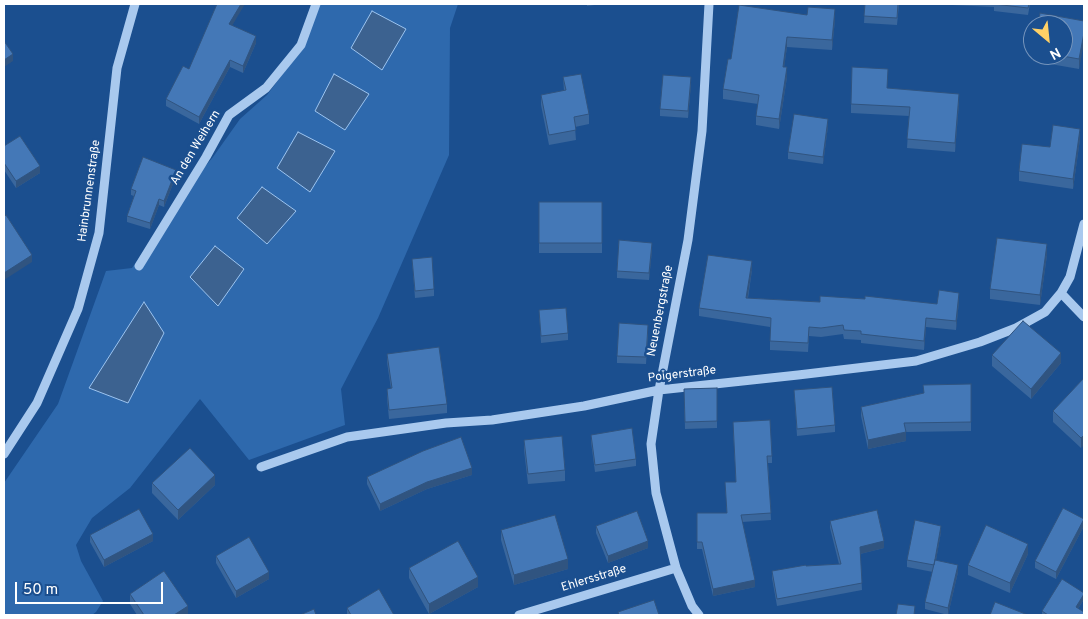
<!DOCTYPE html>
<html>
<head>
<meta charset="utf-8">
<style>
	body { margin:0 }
	#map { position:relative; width:1088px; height:619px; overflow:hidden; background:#1b4f8f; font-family:Overpass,sans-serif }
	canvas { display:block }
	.frame { position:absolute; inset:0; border:5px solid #fff; pointer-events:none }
	.north { position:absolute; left:1023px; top:15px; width:50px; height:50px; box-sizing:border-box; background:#1b4f8f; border:1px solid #7695bc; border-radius:50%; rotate:152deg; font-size:14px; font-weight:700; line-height:20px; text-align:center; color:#fff }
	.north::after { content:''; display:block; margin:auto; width:18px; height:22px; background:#ffd166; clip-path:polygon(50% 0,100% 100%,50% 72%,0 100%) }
	.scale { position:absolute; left:15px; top:582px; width:148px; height:22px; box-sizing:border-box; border:2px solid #fff; border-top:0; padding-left:6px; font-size:15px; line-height:18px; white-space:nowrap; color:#fff; -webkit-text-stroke:4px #1b4f8f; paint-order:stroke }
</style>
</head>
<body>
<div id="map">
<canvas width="1088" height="619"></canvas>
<div class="frame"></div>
<div class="north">N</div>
<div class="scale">50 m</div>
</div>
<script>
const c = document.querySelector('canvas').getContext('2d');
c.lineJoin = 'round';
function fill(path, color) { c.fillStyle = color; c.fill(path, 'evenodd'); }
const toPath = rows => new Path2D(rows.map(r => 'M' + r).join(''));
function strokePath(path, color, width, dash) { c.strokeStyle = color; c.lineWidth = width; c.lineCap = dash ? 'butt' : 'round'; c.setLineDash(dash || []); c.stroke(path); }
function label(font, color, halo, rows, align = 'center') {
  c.font = font + ' Overpass,sans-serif'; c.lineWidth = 5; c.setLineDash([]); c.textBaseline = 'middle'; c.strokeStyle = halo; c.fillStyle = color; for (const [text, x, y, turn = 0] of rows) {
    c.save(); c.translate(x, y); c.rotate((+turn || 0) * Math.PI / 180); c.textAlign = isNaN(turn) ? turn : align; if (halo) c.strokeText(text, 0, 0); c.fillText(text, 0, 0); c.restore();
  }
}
const green = toPath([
	[320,4,458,4,450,28,449,155,378,318,341,389,345,425,249,460,200,399,130,488,92,518,76,545,81,561,103,601,96,612,92,615,4,615,4,483,58,404,106,271,132,268,187,188,213,157,240,119,267,95,304,46]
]);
const water = toPath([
	[372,11,406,29,382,70,351,48,372,11],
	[334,74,369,94,345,130,315,111,334,74],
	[298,132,335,151,310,192,277,168,298,132],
	[262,187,296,211,267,244,237,218,262,187],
	[215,246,244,269,218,306,190,277,215,246],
	[144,302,164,333,128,403,89,388,144,302]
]);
const minor = toPath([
	[139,266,206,157,229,115,266,88,301,45,316,4],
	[1061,293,1070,277,1084,224],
	[4,454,37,403,78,309,99,233,117,68,135,4],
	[261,467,347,437,446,423,492,420,584,406,659,390,798,375,916,361,980,342,1016,328,1045,312,1061,293,1084,317],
	[519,615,676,568],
	[699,615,692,606,676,568,656,493,651,444,659,390,688,240,702,131,709,4]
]);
const wall = toPath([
	[587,4,602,4,587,6],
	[865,4,899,4,897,25,864,23],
	[931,4,1030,4,1028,15,994,11,994,7],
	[835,19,832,50,787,47,784,67,787,77,779,129,756,125,756,116,758,104,723,99,723,89,731,59],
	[1084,21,1079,69,1033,61,1033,55,1063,55],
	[233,26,256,43,243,73,230,67,199,124,166,106,166,99,189,69],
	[563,77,589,114,589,124,575,127,576,140,549,145,541,105,541,95,564,91],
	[691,84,688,118,660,116,660,109],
	[887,88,959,103,955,152,907,148,909,116,851,113,851,104],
	[828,126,823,164,788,159,788,152],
	[1080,139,1073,189,1019,181,1019,171,1050,147],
	[4,146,40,173,16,188,4,170],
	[176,176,164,207,159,205,150,229,127,222,127,216,134,196,131,195,131,189],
	[539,202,602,202,602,253,539,253],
	[652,250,649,280,617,278,617,271],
	[1047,255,1040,305,990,299,990,289],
	[412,259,434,289,434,296,415,298],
	[752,270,748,298,820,302,865,299,937,304,959,301,956,330,926,327,924,350,861,343,861,340,844,339,843,334,821,337,809,336,808,352,770,350,770,327,699,316,699,308],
	[539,310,568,333,568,340,541,343],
	[648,332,646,364,617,363,617,356],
	[387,354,447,404,447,413,389,419,387,398,387,389,391,389,387,362],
	[992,355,1061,363,1031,399,992,366],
	[1084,378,1081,448,1053,422,1053,411],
	[971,384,971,431,906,432,906,441,868,449,861,416,861,407,924,393],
	[717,388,717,428,685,429,684,389],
	[794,390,835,425,835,432,797,436],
	[733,429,772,456,772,463,768,463,771,520,742,522,755,587,713,596,702,549,697,549,697,513,727,513,725,482,736,482],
	[591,435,636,459,636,466,595,472,591,442],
	[524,440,565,470,565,481,528,484,524,450],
	[472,475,427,489,380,511,367,484,367,477],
	[152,483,215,485,178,520,152,493],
	[830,521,884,548,860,554,862,590,777,606,772,578,772,571,806,566,839,564,830,528],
	[596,526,648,548,608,563,596,533],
	[1084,526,1056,579,1035,568,1035,561],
	[501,530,568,569,514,585,501,540],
	[941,532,936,560,958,572,948,615,925,609,925,602,933,572,907,567,907,560],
	[90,535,153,541,104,567,90,542],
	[1028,554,1010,593,968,575,968,565],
	[216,556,269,579,236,598,216,563],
	[409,568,478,587,429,614,409,578],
	[1084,593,1084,599,1078,609,1084,615,1042,615,1042,611],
	[130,594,188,615,137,615,130,604],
	[347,608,394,615,347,615]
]);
const shadedWall = toPath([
	[241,4,245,4,229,31,229,24],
	[835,9,835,19,832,50,832,40],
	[1084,33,1084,43,1079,69,1079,59],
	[256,36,256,43,243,73,243,66],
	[787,37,787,47,783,76,783,67],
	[13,54,13,61,4,67,4,60],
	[230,60,230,67,199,124,199,117],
	[787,67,787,77,779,129,779,119],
	[691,77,691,84,688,118,688,111],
	[959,94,959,103,955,152,955,143],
	[828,119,828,126,823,164,823,157],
	[1080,129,1080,139,1073,189,1073,179],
	[40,166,40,173,16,188,16,181],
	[176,170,176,176,164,207,164,201],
	[159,199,159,205,150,229,150,223],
	[652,243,652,250,649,280,649,273],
	[1047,244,1047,255,1040,305,1040,295],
	[32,255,32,262,4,280,4,273],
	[752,261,752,270,746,307,746,298],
	[959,293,959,301,956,330,956,321],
	[926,318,926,327,924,350,924,341],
	[1061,353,1061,363,1031,399,1031,389],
	[906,432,906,441,868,449,868,440],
	[1084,435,1084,445,1081,448,1081,438],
	[472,468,472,475,427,489,380,511,380,504,427,482],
	[215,475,215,485,178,520,178,510],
	[1084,519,1084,526,1056,579,1056,572],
	[941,526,941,532,934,572,934,565],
	[153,534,153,541,104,567,104,560],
	[648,541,648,548,608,563,608,556],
	[884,541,884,548,860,554,860,547],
	[1028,544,1028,554,1010,593,1010,583],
	[568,559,568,569,514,585,514,575],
	[958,565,958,572,948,615,948,608],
	[269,572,269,579,236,598,236,591],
	[478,577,478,587,429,614,429,604],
	[755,580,755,587,713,596,713,589],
	[1084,594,1084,599,1076,612,1076,607],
	[188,606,188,615,174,615]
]);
const building = toPath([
	[217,4,241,4,229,24,256,36,243,66,230,60,199,117,166,99,183,66,189,69,217,4],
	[865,4,898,4,897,18,864,16,865,4],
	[994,4,1029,4,1028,8,994,4],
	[739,5,807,15,808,7,835,9,832,40,787,37,783,67,787,67,779,119,756,116,759,95,723,89,728,59,731,59,739,5],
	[1040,13,1084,21,1084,33,1079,59,1057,55,1063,55,1063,25,1038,25,1040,13],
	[4,41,13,54,4,60,4,41],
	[852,67,888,69,887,88,959,94,955,143,907,139,910,107,851,104,852,67],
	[581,74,589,114,574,117,576,130,549,135,541,95,566,90,563,77,581,74],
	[663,75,691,77,688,111,660,109,663,75],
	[794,114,828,119,823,157,788,152,794,114],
	[1053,125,1080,129,1073,179,1019,171,1022,144,1050,147,1053,125],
	[20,136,40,166,16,181,4,163,4,146,20,136],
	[143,157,176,170,164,201,159,199,150,223,127,216,136,191,131,189,143,157],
	[539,202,602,202,602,243,539,243,539,202],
	[6,215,32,255,4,273,4,217,6,215],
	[997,238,1047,244,1040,295,990,289,997,238],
	[619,240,652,243,649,273,617,271,619,240],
	[708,255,752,261,746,298,820,302,820,296,865,299,865,296,937,304,939,290,959,293,956,321,926,318,924,341,861,334,861,331,844,330,843,325,821,328,809,327,808,343,770,341,771,318,699,308,708,255],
	[432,257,434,289,415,291,412,259,432,257],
	[566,308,568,333,541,336,539,310,566,308],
	[1023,321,1061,353,1031,389,992,355,1023,321],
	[619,323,648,325,646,357,617,356,619,323],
	[439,347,447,404,389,410,387,389,392,388,387,354,439,347],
	[1084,378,1084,435,1081,438,1053,411,1084,378],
	[971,384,971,422,904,423,906,432,868,440,861,407,924,393,923,385,971,384],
	[832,387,835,425,797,429,794,390,832,387],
	[717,388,717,421,685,422,684,389,717,388],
	[770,420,772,456,767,456,771,513,741,515,755,580,713,589,702,542,697,542,697,513,727,513,725,482,736,482,733,422,770,420],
	[632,428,636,459,595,465,591,435,632,428],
	[562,436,565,470,528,474,524,440,562,436],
	[461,437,472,468,427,482,380,504,367,477,423,451,461,437],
	[190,448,215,475,178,510,152,483,190,448],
	[1063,508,1084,519,1056,572,1035,561,1063,508],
	[139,509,153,534,104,560,90,535,139,509],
	[877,510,884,541,860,547,862,583,777,599,772,571,806,565,806,566,841,564,830,521,877,510],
	[637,511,648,541,608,556,596,526,637,511],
	[555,515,568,559,514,575,501,530,555,515],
	[915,520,941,526,934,565,907,560,915,520],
	[986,525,1028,544,1010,583,968,565,986,525],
	[249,537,269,572,236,591,216,556,249,537],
	[458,541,478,577,429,604,409,568,458,541],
	[935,560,958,565,948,608,925,602,935,560],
	[164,571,188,606,174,615,144,615,130,594,164,571],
	[1062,579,1084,593,1084,594,1076,607,1084,612,1084,615,1048,615,1042,611,1062,579],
	[379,589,394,615,351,615,347,608,379,589],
	[654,600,659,615,619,615,618,612,654,600],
	[995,602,1028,615,990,615,995,602],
	[898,604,915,606,914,615,896,615,898,604],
	[314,609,316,615,300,615,314,609]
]);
const streetNames = [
	["An den Weihern",196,148,-59],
	["Hainbrunnenstraße",90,191,-82],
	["Neuenbergstraße",661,311,-79],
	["Poigerstraße",682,375,-7],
	["Ehlersstraße",594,579,-17]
];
fill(green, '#2e69ad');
fill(water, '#3c6290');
strokePath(water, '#9cc4f0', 1);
strokePath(minor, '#a9c9ee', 9);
fill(wall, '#3a679d');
fill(shadedWall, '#305480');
fill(building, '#4478b7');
strokePath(building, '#305480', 1);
label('12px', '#fff', '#1b4f8f', streetNames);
</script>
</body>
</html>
